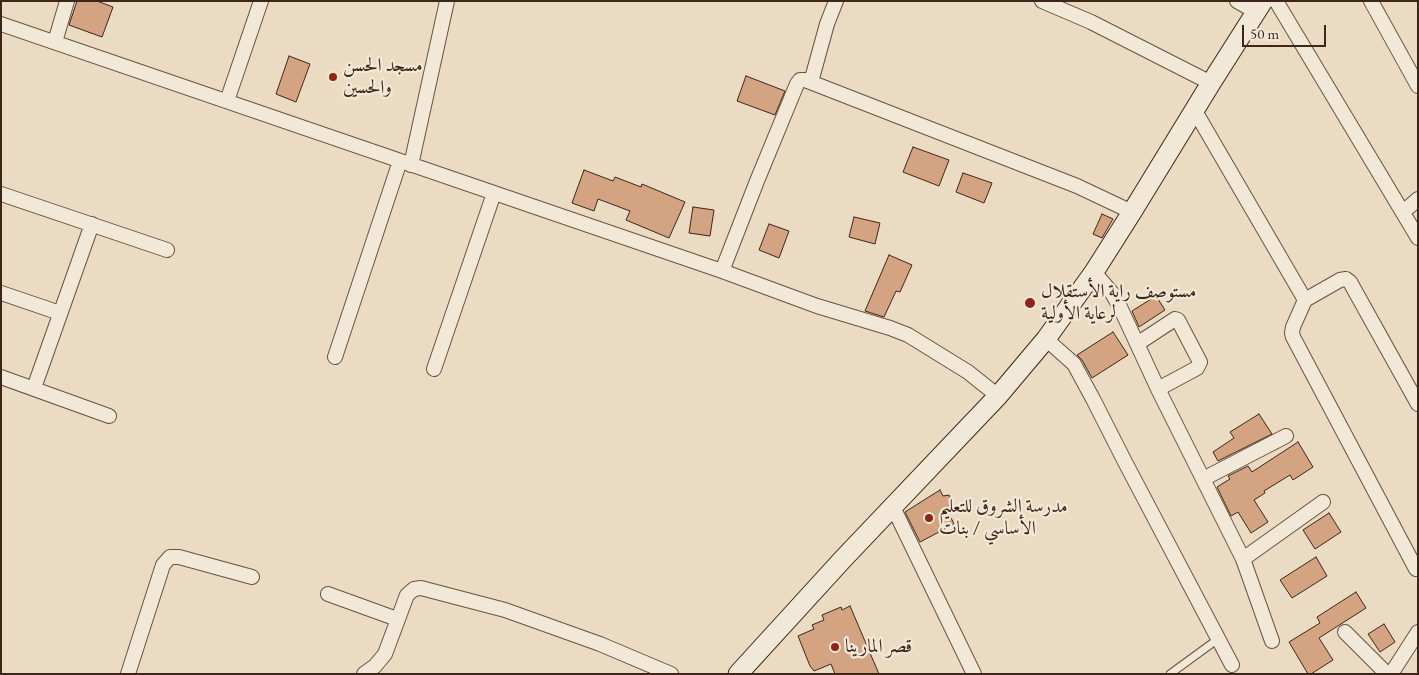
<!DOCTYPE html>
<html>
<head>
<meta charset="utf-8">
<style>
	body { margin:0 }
	#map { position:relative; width:1419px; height:675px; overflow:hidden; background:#eadbc2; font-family:"EB Garamond",serif }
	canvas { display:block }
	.frame { position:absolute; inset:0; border:2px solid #3d2518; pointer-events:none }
	.scale { position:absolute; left:1242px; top:25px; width:84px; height:22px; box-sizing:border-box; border:2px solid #3d2518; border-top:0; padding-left:6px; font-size:15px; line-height:18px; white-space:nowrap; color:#3d2518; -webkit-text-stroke:4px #f1e8d7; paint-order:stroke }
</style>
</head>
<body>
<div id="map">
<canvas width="1419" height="675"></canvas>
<div class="frame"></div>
<div class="scale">50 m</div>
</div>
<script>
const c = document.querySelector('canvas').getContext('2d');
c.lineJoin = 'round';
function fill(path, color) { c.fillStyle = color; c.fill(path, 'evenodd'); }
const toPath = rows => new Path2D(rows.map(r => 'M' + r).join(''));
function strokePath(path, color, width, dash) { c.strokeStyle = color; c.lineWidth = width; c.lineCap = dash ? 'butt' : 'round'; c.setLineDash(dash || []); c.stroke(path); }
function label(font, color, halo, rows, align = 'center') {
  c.font = font + ' "EB Garamond",Amiri,serif'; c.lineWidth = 4.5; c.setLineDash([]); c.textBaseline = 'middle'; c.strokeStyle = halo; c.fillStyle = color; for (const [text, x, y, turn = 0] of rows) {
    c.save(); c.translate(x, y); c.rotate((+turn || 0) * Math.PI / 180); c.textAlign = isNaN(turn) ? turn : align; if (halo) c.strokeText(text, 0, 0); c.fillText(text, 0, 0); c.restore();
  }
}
const building = toPath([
	[77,1,97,1,113,7,102,37,69,25,77,1],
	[289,56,310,64,296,102,276,94,289,56],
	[746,76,785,91,775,115,737,101,746,76],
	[913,147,949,160,939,186,903,172,913,147],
	[584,170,613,181,615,177,641,187,642,184,685,202,669,238,626,220,630,211,598,199,594,211,572,203,584,170],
	[963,173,992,183,984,203,956,192,963,173],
	[693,207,714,210,710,236,689,233,693,207],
	[1102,214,1113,219,1102,238,1093,234,1102,214],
	[854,217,880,223,875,244,849,237,854,217],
	[769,224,789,231,779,258,759,250,769,224],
	[889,255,912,265,900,292,896,291,884,317,865,311,889,255],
	[1156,296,1165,310,1139,327,1132,311,1156,296],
	[1113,332,1128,355,1092,378,1082,360,1077,355,1113,332],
	[1259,414,1272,434,1218,461,1213,452,1234,438,1230,432,1259,414],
	[1298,442,1313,467,1293,480,1290,475,1264,491,1265,493,1254,500,1268,522,1251,533,1238,512,1231,516,1217,487,1230,479,1228,476,1248,466,1252,472,1298,442],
	[940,490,943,496,949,495,953,504,946,507,954,524,920,542,905,512,940,490],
	[1329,513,1341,532,1315,549,1303,530,1329,513],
	[1316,557,1327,576,1292,598,1280,580,1316,557],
	[1356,592,1366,608,1319,638,1333,660,1311,674,1308,674,1289,642,1320,623,1317,617,1356,592],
	[850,606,879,674,835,674,831,664,814,671,810,666,798,636,814,629,812,625,824,620,822,615,841,607,842,610,850,606],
	[1384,624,1395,642,1380,652,1368,634,1384,624]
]);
const service = toPath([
	[1170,674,1218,639]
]);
const minor = toPath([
	[1042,1,1091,22,1211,83],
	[1237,1,1256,12],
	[1276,1,1418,238],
	[1371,1,1418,86],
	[1,24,722,271,817,306,890,328,908,335,968,372,998,396],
	[55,42,67,1],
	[811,82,827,24,836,1],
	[227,101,261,1],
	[1195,111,1305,300],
	[411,165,447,1],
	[1,194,167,250],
	[1403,212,1418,199],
	[722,271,757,181,797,84,800,80,805,80,1077,186,1132,212],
	[1094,272,1112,293,1120,307,1158,389,1203,479,1286,436],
	[1,293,60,313],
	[1046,339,1074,364,1093,399,1125,462,1232,665],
	[1137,344,1175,319,1178,320,1200,362,1197,368,1158,389],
	[335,357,400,161],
	[434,369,494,193],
	[1,377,109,416],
	[34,388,92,224],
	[1203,479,1243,559,1323,502],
	[893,507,974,674],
	[1243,559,1272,641],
	[1416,569,1293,337,1292,333,1293,327,1305,300,1340,280,1346,279,1350,282,1418,404],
	[328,594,397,619],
	[1345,632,1387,674],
	[128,674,163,565,170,557,179,557,252,577],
	[364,674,375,666,385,654,407,595,414,589,421,588,505,610,600,644,671,674],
	[1391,674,1418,632]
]);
const secondary = toPath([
	[738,674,843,559,998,396,1046,339,1094,272,1132,212,1211,83,1263,1]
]);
const markers = [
	[333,77,5,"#8f2418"],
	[1030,303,6,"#8f2418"],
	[929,518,5,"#8f2418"],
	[835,647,5,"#8f2418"]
];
const poiNames = [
	["مسجد الحسن",343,66],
	["والحسين",343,88],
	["مستوصف راية الأستقلال",1041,292],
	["لرعاية الأولية",1041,314],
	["مدرسة الشروق للتعليم",939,507],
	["الأساسي / بنات",939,529],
	["قصر المارينا",845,647]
];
fill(building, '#d4a482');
strokePath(building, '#3d2518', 1);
strokePath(service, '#685242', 9);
strokePath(minor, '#685242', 16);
strokePath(secondary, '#3d2518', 21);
strokePath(service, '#f1e8d7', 7);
strokePath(minor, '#f1e8d7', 14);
strokePath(secondary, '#f1e8d7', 19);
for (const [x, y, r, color] of markers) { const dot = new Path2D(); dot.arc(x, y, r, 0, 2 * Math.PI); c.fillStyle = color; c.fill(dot); strokePath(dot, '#f1e8d7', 2); }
label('19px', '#3d2518', '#f1e8d7', poiNames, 'left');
</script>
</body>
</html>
